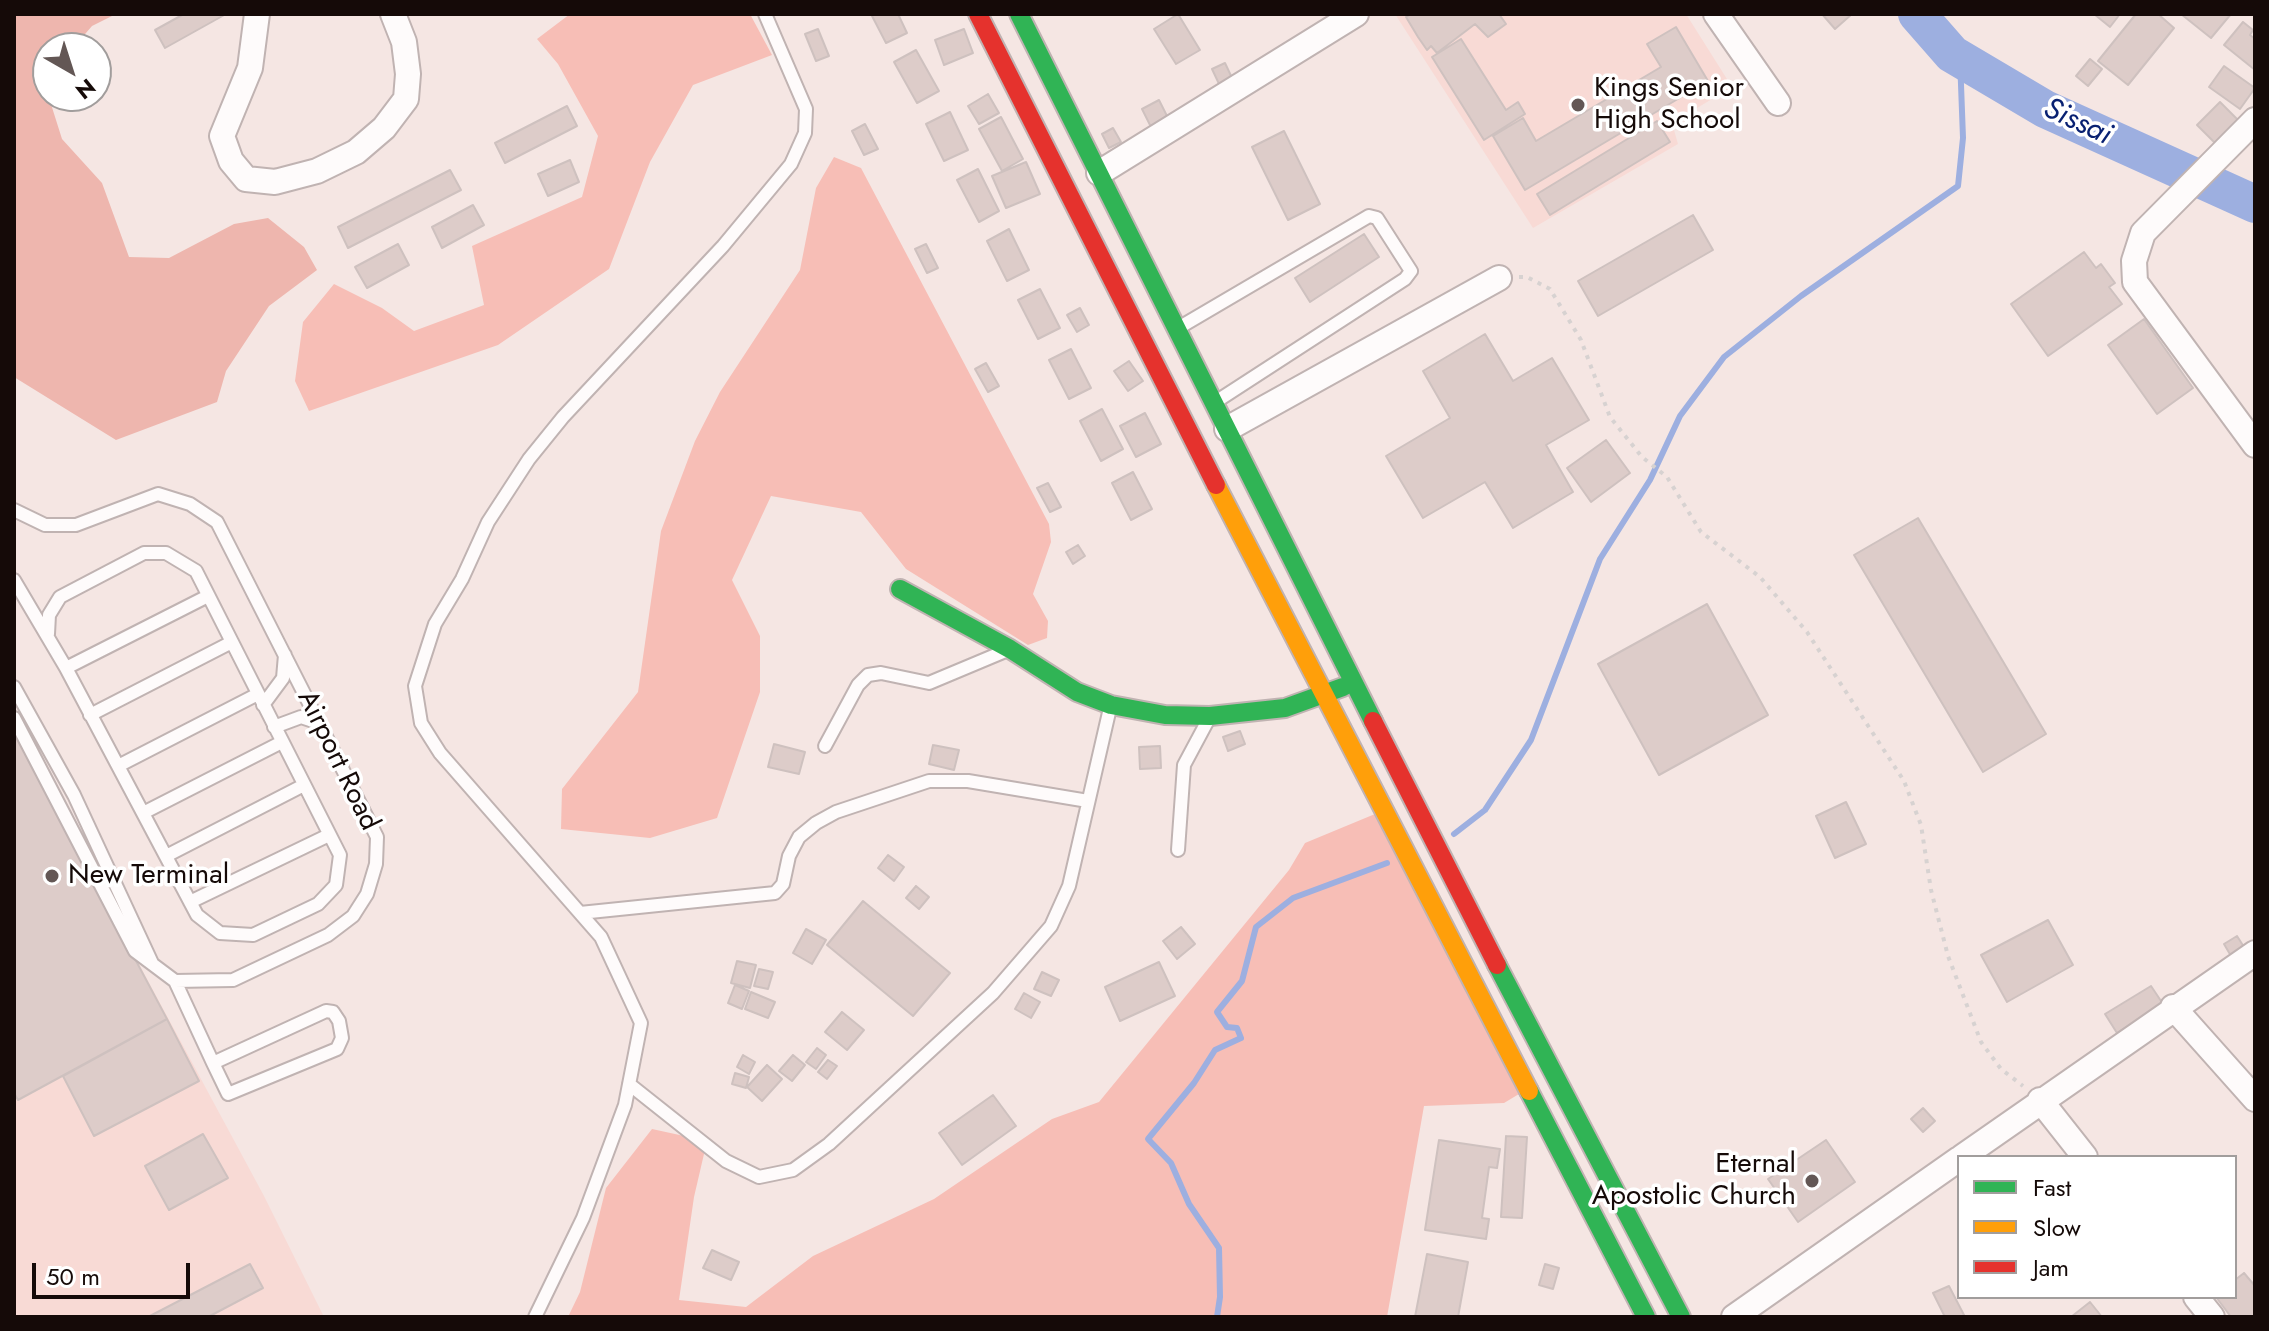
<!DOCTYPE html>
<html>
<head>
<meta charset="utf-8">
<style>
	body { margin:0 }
	#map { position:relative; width:2269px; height:1331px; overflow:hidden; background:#f5e6e3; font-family:Jost,sans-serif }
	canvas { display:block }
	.frame { position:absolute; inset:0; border:16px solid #150a08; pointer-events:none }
	.legend { position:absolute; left:1957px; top:1155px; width:280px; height:144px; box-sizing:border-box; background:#fff; border:2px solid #a19d9c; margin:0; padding:10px 14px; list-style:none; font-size:24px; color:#150a08 }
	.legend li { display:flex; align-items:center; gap:16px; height:40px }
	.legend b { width:40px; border:2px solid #a19d9c }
	.north { position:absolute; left:32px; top:32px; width:80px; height:80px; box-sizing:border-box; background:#fff; border:2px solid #a19d9c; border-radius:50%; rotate:141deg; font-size:22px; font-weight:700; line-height:32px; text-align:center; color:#150a08 }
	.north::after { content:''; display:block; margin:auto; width:28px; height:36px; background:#635755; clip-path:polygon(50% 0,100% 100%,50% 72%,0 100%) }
	.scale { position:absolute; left:32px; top:1263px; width:158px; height:36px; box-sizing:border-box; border:4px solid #150a08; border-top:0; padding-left:10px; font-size:24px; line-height:28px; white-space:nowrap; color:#150a08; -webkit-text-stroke:6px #fff; paint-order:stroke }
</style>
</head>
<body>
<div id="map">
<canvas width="2269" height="1331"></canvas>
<div class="frame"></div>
<ul class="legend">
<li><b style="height:10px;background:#30b455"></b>Fast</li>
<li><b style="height:10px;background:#ff9f0a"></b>Slow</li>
<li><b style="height:10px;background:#e5322d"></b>Jam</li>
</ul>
<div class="north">N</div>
<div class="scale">50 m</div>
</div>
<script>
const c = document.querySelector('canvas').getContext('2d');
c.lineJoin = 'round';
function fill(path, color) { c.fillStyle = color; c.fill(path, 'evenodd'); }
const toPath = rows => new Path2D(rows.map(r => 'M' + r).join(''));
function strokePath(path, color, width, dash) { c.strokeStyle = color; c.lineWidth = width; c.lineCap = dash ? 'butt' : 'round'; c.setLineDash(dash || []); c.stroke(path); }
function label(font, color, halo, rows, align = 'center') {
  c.font = font + ' Jost,sans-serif'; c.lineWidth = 7; c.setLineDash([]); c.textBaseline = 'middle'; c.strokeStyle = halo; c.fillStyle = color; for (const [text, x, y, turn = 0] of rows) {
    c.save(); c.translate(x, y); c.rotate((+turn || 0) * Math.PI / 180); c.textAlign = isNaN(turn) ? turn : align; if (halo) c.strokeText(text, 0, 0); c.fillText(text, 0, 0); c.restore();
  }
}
const built = toPath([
	[1395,14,1686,14,1732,87,1672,123,1678,144,1533,228],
	[14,732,264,1196,324,1317,14,1317]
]);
const green = toPath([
	[570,14,750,14,772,55,693,85,650,162,609,269,498,345,309,411,295,381,303,322,334,284,382,308,414,331,484,305,472,246,582,197,598,136,558,64,537,39],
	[834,157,861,168,1049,524,1051,542,1033,594,1048,621,1047,638,1028,645,906,569,861,512,771,496,732,580,760,636,760,692,717,818,650,838,561,829,562,789,638,692,661,531,695,441,720,392,800,270,816,188],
	[1375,814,1519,1094,1504,1103,1424,1106,1387,1317,568,1317,580,1292,606,1188,652,1129,707,1141,694,1197,679,1300,746,1307,813,1256,934,1199,1052,1119,1099,1102,1289,870,1305,843]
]);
const forest = toPath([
	[14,14,116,14,92,26,73,48,48,48,48,77,44,82,62,139,102,183,129,257,169,258,234,224,268,218,304,247,317,270,269,306,226,371,217,402,116,440,14,377]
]);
const stream = toPath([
	[1454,834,1485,810,1531,740,1600,559,1650,480,1680,416,1724,357,1801,296,1958,186,1963,138,1960,58],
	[1217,1317,1220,1297,1219,1248,1189,1204,1171,1163,1148,1139,1194,1083,1215,1050,1241,1038,1237,1028,1227,1027,1217,1012,1242,981,1256,927,1293,898,1387,863]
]);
const river = toPath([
	[1917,14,1952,54,2045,109,2255,204]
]);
const building = toPath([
	[184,14,226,14,165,48,155,30,184,14],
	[871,14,898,14,907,33,886,43,871,14],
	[1178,14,1200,50,1176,64,1154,29,1178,14],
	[1411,14,1499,14,1506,24,1488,37,1475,24,1437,53,1431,46,1427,50,1418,37,1406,17,1411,14],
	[1822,14,1852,14,1835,29,1822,14],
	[2094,14,2120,14,2110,27,2094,14],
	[2136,14,2158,14,2174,28,2128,85,2098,61,2136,14],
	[2181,14,2231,14,2211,38,2181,14],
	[2243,22,2253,30,2250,35,2255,39,2255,70,2224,45,2243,22],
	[1676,27,1708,81,1525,190,1493,136,1523,118,1536,141,1661,67,1647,44,1676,27],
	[818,29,829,56,816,61,805,34,818,29],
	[964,29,973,53,944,65,935,40,964,29],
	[1461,39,1506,110,1518,102,1525,114,1484,140,1432,57,1461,39],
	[916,50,939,91,917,103,894,62,916,50],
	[2090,59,2102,69,2088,86,2076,76,2090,59],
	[1225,63,1233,80,1220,86,1212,69,1225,63],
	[2224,66,2255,88,2240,109,2209,87,2224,66],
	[988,94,999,113,979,124,968,106,988,94],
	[1159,100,1168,118,1151,127,1142,109,1159,100],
	[2220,102,2241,123,2218,146,2197,125,2220,102],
	[567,106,577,126,505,163,495,143,567,106],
	[950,112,968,150,944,161,926,124,950,112],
	[1001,117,1023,159,1002,171,979,129,1001,117],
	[1657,121,1670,142,1550,215,1537,194,1657,121],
	[865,124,878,149,864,155,852,131,865,124],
	[1113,128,1121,142,1109,148,1102,134,1113,128],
	[1284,131,1320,204,1288,220,1252,147,1284,131],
	[570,160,579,182,548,196,538,174,570,160],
	[1026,162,1040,194,1006,208,992,176,1026,162],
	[978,169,999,211,979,222,957,180,978,169],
	[450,170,461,190,348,248,338,227,450,170],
	[473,205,484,225,442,248,432,227,473,205],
	[1693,215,1713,250,1598,316,1578,281,1693,215],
	[1009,229,1029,270,1007,281,987,241,1009,229],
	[1364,234,1379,257,1310,302,1295,278,1364,234],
	[398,244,409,265,367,288,355,267,398,244],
	[926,244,938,268,927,273,915,249,926,244],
	[2084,252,2096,268,2101,264,2115,283,2109,287,2122,304,2048,356,2011,304,2084,252],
	[1040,289,1060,328,1038,339,1018,300,1040,289],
	[1080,308,1089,325,1077,332,1067,315,1080,308],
	[2144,319,2193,388,2157,414,2108,345,2144,319],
	[1485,334,1513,381,1552,358,1589,420,1546,445,1573,492,1513,528,1485,482,1423,518,1386,456,1450,418,1423,371,1485,334],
	[1071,349,1091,388,1069,399,1049,360,1071,349],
	[1129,361,1143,381,1128,391,1114,371,1129,361],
	[986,363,999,386,988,392,975,369,986,363],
	[1102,409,1123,449,1101,461,1080,421,1102,409],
	[1145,413,1161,444,1136,457,1120,426,1145,413],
	[1606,440,1630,473,1591,502,1567,468,1606,440],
	[1133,472,1152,509,1131,520,1112,483,1133,472],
	[1048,483,1061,507,1050,512,1037,488,1048,483],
	[1918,518,2046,734,1983,772,1854,555,1918,518],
	[1078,545,1085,556,1073,564,1066,552,1078,545],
	[1707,604,1768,715,1659,775,1598,664,1707,604],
	[1240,731,1245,744,1228,751,1223,737,1240,731],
	[14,732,167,1019,18,1100,14,1093,14,732],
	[774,744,805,752,799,774,768,767,774,744],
	[933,745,959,750,954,770,929,764,933,745],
	[1160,746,1161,768,1140,769,1139,747,1160,746],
	[1846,802,1866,844,1835,858,1816,816,1846,802],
	[888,855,904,867,894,881,878,868,888,855],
	[916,886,929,897,919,909,906,898,916,886],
	[863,901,950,973,913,1016,827,945,863,901],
	[2048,920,2073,965,2007,1002,1981,955,2048,920],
	[1181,927,1195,944,1177,959,1163,941,1181,927],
	[806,929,826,940,812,964,793,953,806,929],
	[2237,936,2244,947,2231,956,2224,944,2237,936],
	[737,961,756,965,750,988,731,983,737,961],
	[1159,962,1175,996,1120,1021,1105,987,1159,962],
	[759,969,773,972,768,989,754,986,759,969],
	[1042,972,1059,980,1051,996,1034,989,1042,972],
	[735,985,749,991,742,1009,728,1003,735,985],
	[2151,986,2163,1004,2117,1033,2105,1014,2151,986],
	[751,992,775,1002,768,1018,745,1009,751,992],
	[1024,993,1040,1002,1031,1018,1015,1009,1024,993],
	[842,1012,864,1030,847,1050,825,1032,842,1012],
	[167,1019,199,1081,94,1136,63,1076,167,1019],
	[817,1048,826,1055,816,1069,806,1062,817,1048],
	[743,1055,755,1062,749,1074,737,1067,743,1055],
	[793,1055,805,1065,792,1081,779,1071,793,1055],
	[828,1060,837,1066,827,1079,818,1072,828,1060],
	[767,1065,782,1079,762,1101,747,1087,767,1065],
	[735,1073,749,1077,746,1088,732,1084,735,1073],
	[993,1095,1016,1126,962,1165,939,1133,993,1095],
	[1923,1108,1935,1121,1923,1132,1911,1119,1923,1108],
	[203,1134,228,1178,169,1210,145,1166,203,1134],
	[1506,1136,1527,1137,1522,1218,1501,1217,1506,1136],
	[1439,1140,1500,1149,1497,1168,1489,1167,1482,1218,1489,1219,1486,1239,1425,1230,1439,1140],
	[1826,1140,1855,1182,1798,1222,1768,1179,1826,1140],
	[712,1250,739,1262,731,1280,703,1268,712,1250],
	[1427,1254,1468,1262,1458,1317,1415,1317,1427,1254],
	[250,1264,263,1288,208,1317,148,1317,250,1264],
	[1545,1264,1559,1268,1553,1289,1539,1285,1545,1264],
	[2244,1273,2255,1286,2255,1317,2231,1317,2216,1297,2235,1297,2235,1280,2244,1273],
	[1949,1286,1965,1317,1945,1317,1933,1293,1949,1286],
	[2090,1302,2102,1317,2071,1317,2090,1302]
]);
const path = toPath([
	[1519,277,1527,277,1550,289,1581,340,1610,417,1642,457,1667,477,1701,532,1760,577,1807,632,1904,781,1921,825,1931,890,1948,956,1981,1042,2001,1069,2023,1086]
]);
const lane = toPath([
	[1180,327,1369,216,1377,218,1411,271,1405,279,1217,401],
	[14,510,45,525,76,525,158,494,190,504,217,522,377,837,376,864,367,894,353,916,328,935,233,980,175,981,135,951,14,718],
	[14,580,66,668,197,915,220,933,253,935,318,904,336,885,340,855,196,571,166,553,144,553,60,597,49,615,48,634],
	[66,668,208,596],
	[14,687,74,795,152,963],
	[263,705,283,678,285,655],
	[90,715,232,642],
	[274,727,301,717,319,723,321,727],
	[825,746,858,685,868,675,881,673,929,683,1003,652],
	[118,766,258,694],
	[143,813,282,742],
	[1178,850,1184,765,1207,722],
	[166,856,304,785],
	[190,902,329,835],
	[580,913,775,893,783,884,789,856,799,837,816,823,836,812,929,781,968,781,1088,801],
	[175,981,213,1063,228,1094,337,1049,342,1038,339,1021,333,1012,326,1011,213,1063],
	[629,1084,726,1161,759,1177,793,1170,829,1144,993,993,1051,926,1069,886,1110,708],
	[535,1317,583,1218,625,1105,641,1023,601,937,440,753,421,723,415,686,435,624,462,579,488,522,529,459,563,417,723,246,791,164,805,133,806,109,765,14]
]);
const street = toPath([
	[257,14,250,68,222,136,231,161,246,179,275,182,317,171,356,152,384,128,406,99,408,74,404,42,393,14],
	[1716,14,1778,103],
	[2255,120,2143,233,2134,261,2135,282,2255,445],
	[1099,173,1356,14],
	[1227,429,1499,278],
	[2173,1007,2255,1099],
	[2040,1100,2085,1157],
	[1962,1157,2255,953],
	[2196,1297,2212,1317],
	[1734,1317,1959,1159]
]);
const fast = toPath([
	[1019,14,1373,721],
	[900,589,1010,649,1077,692,1111,705,1165,715,1210,716,1285,708,1343,687],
	[1497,965,1681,1317],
	[1529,1091,1646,1317]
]);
const slow = toPath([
	[1216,485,1529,1091]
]);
const jam = toPath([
	[978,14,1216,485],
	[1373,721,1497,965]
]);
const markers = [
	[1578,105,8,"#635755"],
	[52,876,8,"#635755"],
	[1812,1181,8,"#635755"]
];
const poiNames = [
	["Kings Senior",1594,89],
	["High School",1594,121],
	["New Terminal",68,876],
	["Eternal",1796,1165,"right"],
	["Apostolic Church",1796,1197,"right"]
];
const streetNames = [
	["Airport Road",337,761,64]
];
const waterNames = [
	["Sissai",2077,123,25]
];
fill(built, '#f8dad5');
fill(green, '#f7beb6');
fill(forest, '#eeb6ae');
strokePath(stream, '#9dafe0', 6);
strokePath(river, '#9dafe0', 38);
fill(building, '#ddccc9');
strokePath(building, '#cec1bf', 2);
strokePath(lane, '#c0b3b2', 16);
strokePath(street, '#c0b3b2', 28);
strokePath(fast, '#c0b3b2', 22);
strokePath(slow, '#c0b3b2', 22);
strokePath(jam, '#c0b3b2', 22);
strokePath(path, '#d7d2d1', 4, [4, 6]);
strokePath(lane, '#fefbfb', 12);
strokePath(street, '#fefbfb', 24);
strokePath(fast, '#30b455', 18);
strokePath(slow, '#ff9f0a', 18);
strokePath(jam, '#e5322d', 18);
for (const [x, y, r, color] of markers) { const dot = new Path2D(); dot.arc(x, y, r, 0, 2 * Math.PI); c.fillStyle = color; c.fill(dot); strokePath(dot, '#fff', 3); }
label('28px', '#150a08', '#fff', poiNames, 'left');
label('28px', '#150a08', '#fff', streetNames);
label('italic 30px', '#092172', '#fff', waterNames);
</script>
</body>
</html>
